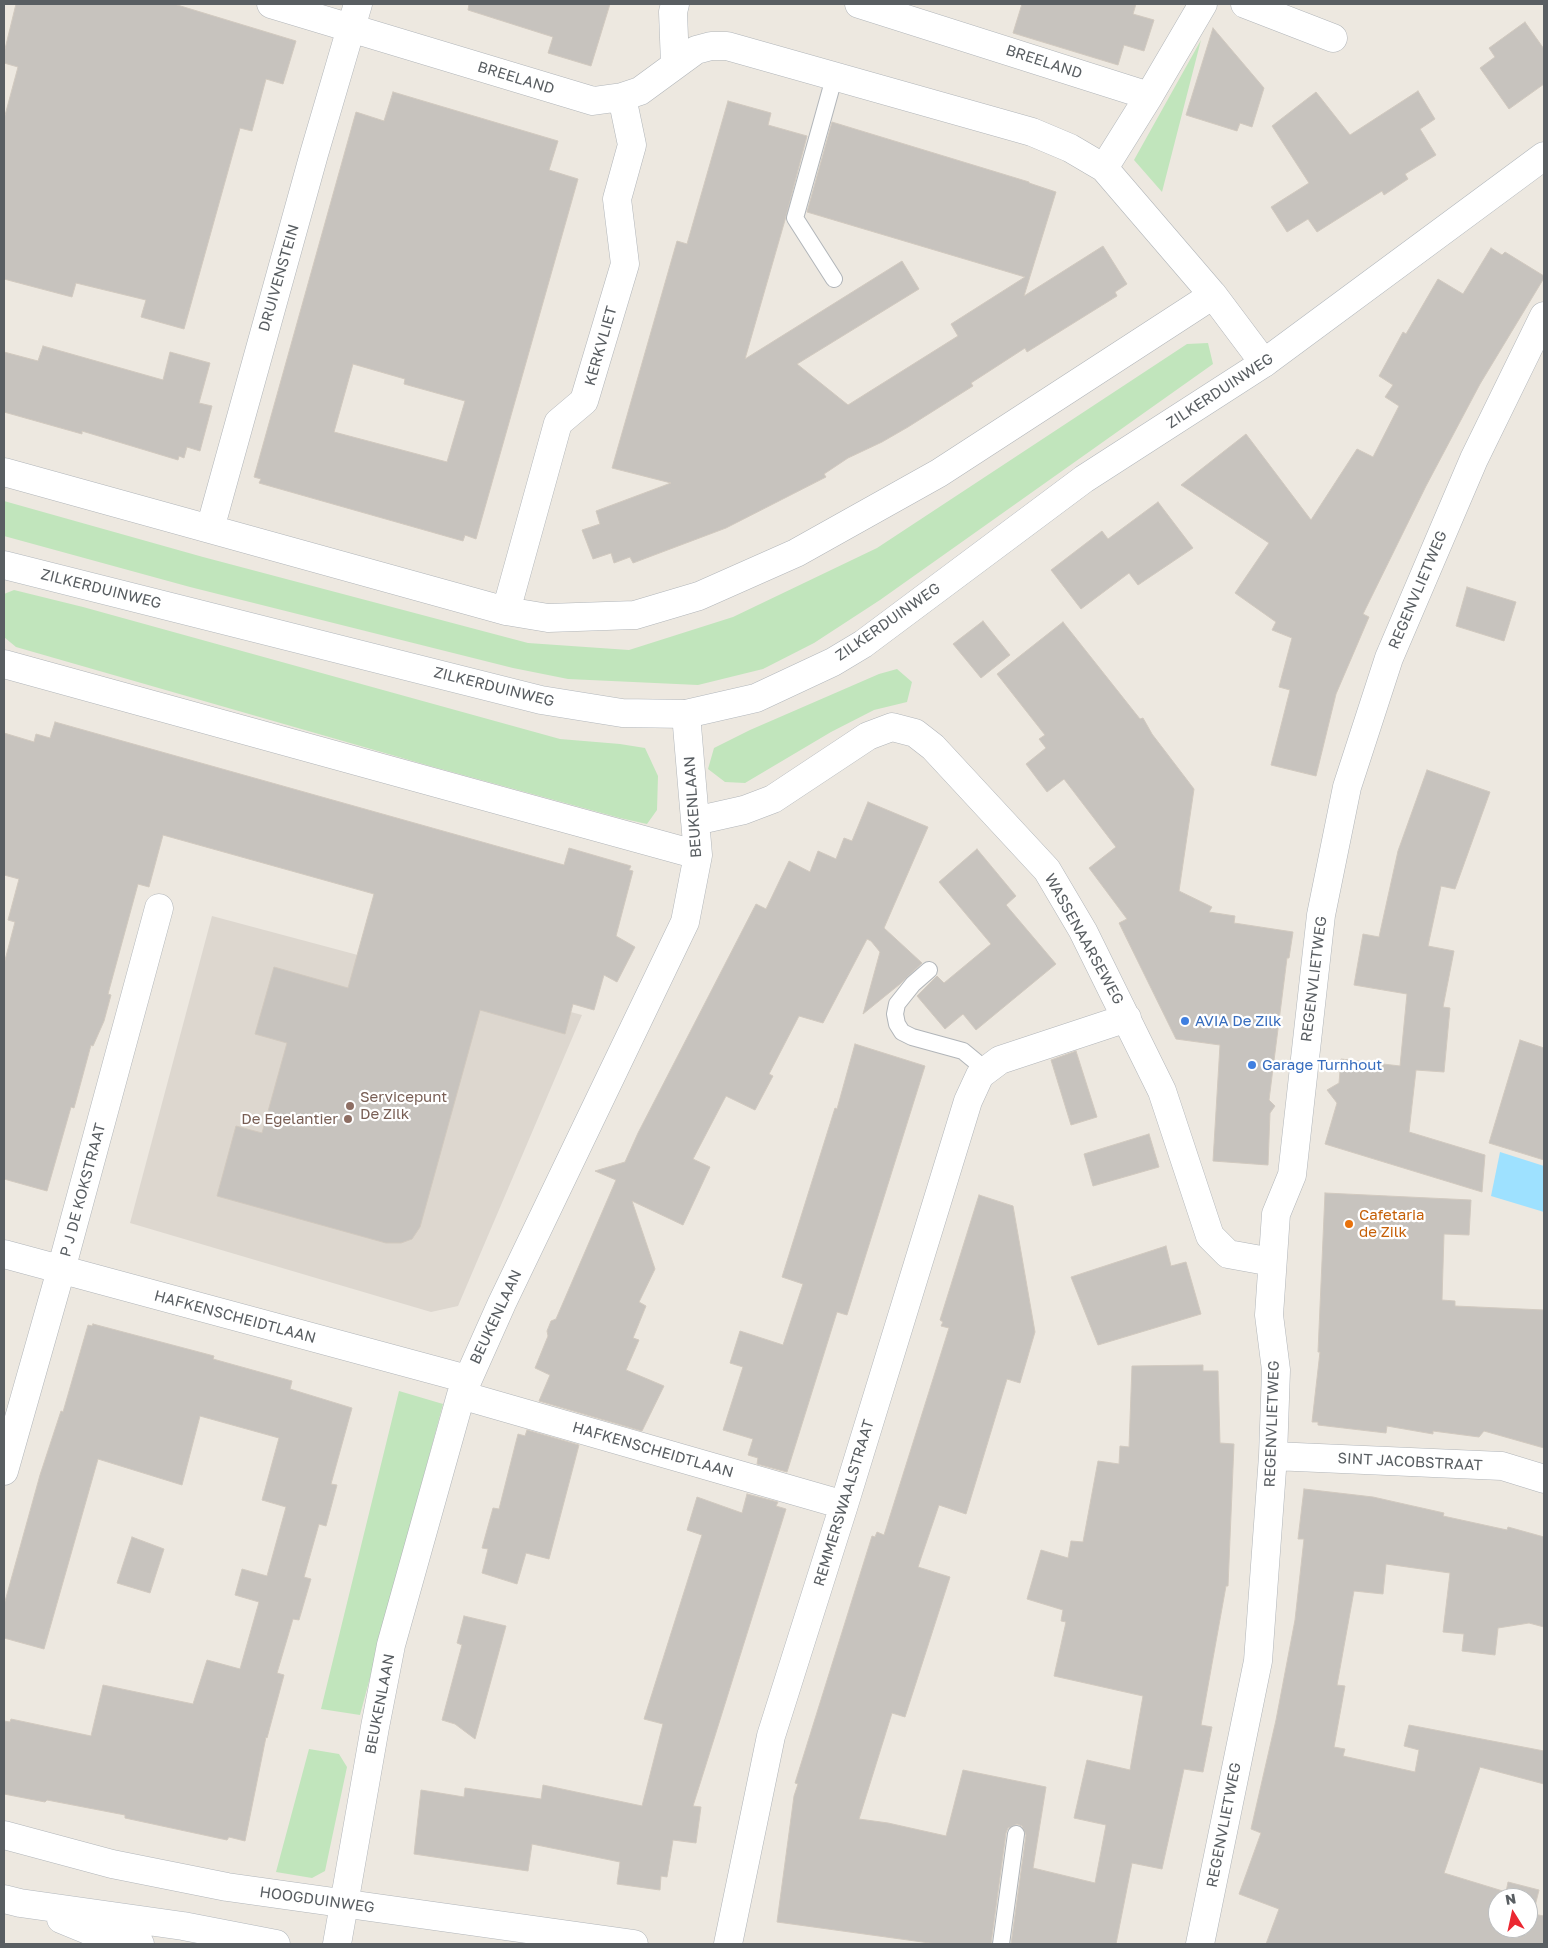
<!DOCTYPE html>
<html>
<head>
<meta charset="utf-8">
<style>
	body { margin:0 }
	#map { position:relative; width:1548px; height:1948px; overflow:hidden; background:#ede8e0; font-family:"Golos Text",sans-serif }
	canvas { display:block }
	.frame { position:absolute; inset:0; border:5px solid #595e62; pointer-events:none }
	.north { position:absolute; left:1488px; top:1888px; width:50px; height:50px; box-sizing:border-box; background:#fff; border:1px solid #bdbfc0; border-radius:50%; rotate:350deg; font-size:14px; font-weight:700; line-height:20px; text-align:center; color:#595e62 }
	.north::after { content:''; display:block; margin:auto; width:18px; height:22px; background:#eb2832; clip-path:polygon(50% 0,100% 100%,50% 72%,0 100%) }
</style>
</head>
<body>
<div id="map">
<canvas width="1548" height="1948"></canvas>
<div class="frame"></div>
<div class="north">N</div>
</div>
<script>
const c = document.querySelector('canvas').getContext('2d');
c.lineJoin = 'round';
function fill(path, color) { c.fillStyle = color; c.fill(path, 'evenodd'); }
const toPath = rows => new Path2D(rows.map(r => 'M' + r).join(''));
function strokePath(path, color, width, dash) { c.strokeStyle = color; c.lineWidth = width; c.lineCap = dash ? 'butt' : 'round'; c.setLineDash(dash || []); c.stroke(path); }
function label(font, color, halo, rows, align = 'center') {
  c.font = font + ' "Golos Text",sans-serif'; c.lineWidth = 4.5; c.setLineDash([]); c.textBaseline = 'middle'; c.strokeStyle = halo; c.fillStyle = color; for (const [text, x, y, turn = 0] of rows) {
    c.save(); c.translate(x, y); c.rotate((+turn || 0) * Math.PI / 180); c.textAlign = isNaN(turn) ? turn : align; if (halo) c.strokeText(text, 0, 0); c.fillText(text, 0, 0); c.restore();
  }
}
const education = toPath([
	[212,916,582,1015,458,1306,431,1312,130,1223]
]);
const green = toPath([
	[1201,40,1162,192,1134,160],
	[1208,343,1213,364,880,600,814,643,763,669,698,685,568,679,513,668,190,587,4,536,4,501,203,557,528,643,629,650,733,617,877,548,1187,344],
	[14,590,83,607,560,739,620,744,645,748,658,776,657,810,647,824,620,818,430,766,16,647,4,637,4,594],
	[897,669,912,682,907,702,874,710,831,732,745,783,725,782,708,769,714,748,750,730,879,674],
	[399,1391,443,1404,360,1715,321,1709],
	[309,1749,339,1754,347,1767,325,1871,312,1878,276,1872]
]);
const water = toPath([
	[1500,1152,1544,1166,1544,1212,1491,1196]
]);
const building = toPath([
	[16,4,174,4,296,41,283,84,266,79,252,131,240,128,184,329,141,317,146,300,76,283,72,297,4,279,4,119,18,67,4,63,4,53,16,4],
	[469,4,610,4,591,66,548,53,553,37,468,10,469,4],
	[1022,4,1136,4,1133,14,1154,20,1144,51,1124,45,1118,65,1013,33,1022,4],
	[1525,22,1544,49,1544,84,1509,109,1480,68,1495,57,1489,48,1525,22],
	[1213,28,1264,88,1252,127,1240,123,1237,131,1186,115,1213,28],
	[1418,91,1435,119,1420,129,1436,155,1405,174,1408,179,1384,195,1382,191,1317,232,1308,219,1287,232,1271,207,1309,183,1272,126,1316,92,1350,135,1418,91],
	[393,92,558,141,549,170,578,179,476,539,465,535,463,541,259,483,261,479,254,477,356,112,384,121,393,92],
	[353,364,405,379,404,384,465,401,447,462,334,432,353,364],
	[728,101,771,113,768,125,807,136,785,220,745,359,902,261,919,289,797,364,848,405,958,336,951,324,1025,277,807,212,832,122,1029,182,1029,183,1056,192,1024,296,1103,246,1127,284,1115,292,1117,296,1027,352,1025,348,971,383,973,386,908,427,882,442,848,458,824,474,826,477,726,528,633,563,630,557,614,563,611,553,593,559,582,530,600,524,596,511,671,483,612,468,677,241,687,244,728,101],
	[1491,248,1502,255,1505,252,1544,276,1544,278,1480,384,1426,486,1363,614,1369,617,1336,694,1316,776,1271,765,1290,690,1279,687,1292,638,1272,630,1276,622,1235,593,1269,543,1181,485,1246,434,1311,520,1357,449,1373,457,1399,406,1385,397,1393,385,1379,376,1403,332,1406,334,1438,279,1463,294,1491,248],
	[43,346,163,380,170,352,210,363,199,403,212,406,200,451,187,447,184,458,179,456,178,460,82,431,82,434,4,412,4,352,38,361,43,346],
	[1158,502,1193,548,1138,585,1129,573,1081,609,1051,570,1102,531,1108,539,1158,502],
	[1467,587,1516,602,1504,641,1456,626,1467,587],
	[983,621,1010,655,981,678,953,644,983,621],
	[1063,622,1140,719,1143,718,1152,734,1194,789,1179,891,1212,907,1209,912,1235,916,1234,923,1293,932,1289,958,1287,958,1269,1100,1275,1106,1270,1113,1268,1165,1213,1161,1220,1045,1176,1039,1119,923,1127,919,1089,868,1116,847,1064,779,1047,792,1026,764,1046,748,1039,739,1045,735,997,674,1063,622],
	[55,722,564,865,569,848,631,866,629,870,633,871,616,936,635,947,617,982,604,975,594,1010,573,1004,565,1034,480,1010,420,1227,412,1239,401,1243,386,1243,217,1196,236,1126,262,1133,287,1043,255,1034,274,967,348,988,374,894,163,835,149,887,138,884,108,994,111,995,104,1021,93,1046,91,1045,74,1108,71,1107,47,1191,4,1179,4,964,15,922,8,920,19,879,4,875,4,733,34,742,36,734,50,738,55,722],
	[1427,770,1490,792,1455,889,1441,886,1428,946,1454,951,1443,1007,1450,1008,1444,1072,1416,1070,1409,1132,1485,1155,1482,1192,1325,1144,1337,1103,1327,1090,1339,1083,1341,1059,1400,1066,1407,994,1354,985,1363,934,1379,937,1398,851,1427,770],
	[868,802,928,827,884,928,922,963,900,984,863,1014,880,952,871,941,867,939,823,1023,799,1016,769,1074,773,1076,755,1110,726,1096,693,1159,710,1167,683,1225,632,1201,655,1269,639,1302,646,1306,633,1338,639,1340,626,1370,664,1386,642,1431,539,1401,550,1375,535,1368,548,1336,547,1331,551,1321,556,1319,616,1180,595,1171,625,1162,638,1133,756,904,766,909,789,861,810,872,818,851,836,859,844,838,852,841,868,802],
	[977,849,1016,896,1006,905,1056,964,976,1030,963,1014,945,1029,917,996,937,976,944,983,991,944,939,882,977,849],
	[1520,1040,1544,1048,1544,1160,1489,1143,1520,1040],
	[855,1044,925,1066,847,1315,837,1312,787,1472,757,1464,758,1458,748,1455,753,1439,723,1430,743,1367,730,1363,740,1331,783,1345,803,1284,782,1277,835,1108,837,1109,855,1044],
	[1076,1051,1097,1117,1071,1125,1051,1060,1076,1051],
	[1149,1134,1159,1167,1093,1186,1084,1154,1149,1134],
	[1325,1193,1471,1200,1469,1235,1444,1234,1442,1300,1455,1301,1455,1306,1544,1310,1544,1448,1484,1431,1479,1437,1433,1431,1433,1434,1387,1426,1386,1433,1318,1425,1318,1422,1312,1422,1320,1352,1318,1352,1325,1193],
	[979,1195,1013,1206,1035,1332,1020,1383,1007,1379,966,1514,939,1505,918,1567,950,1577,905,1717,892,1713,859,1819,888,1823,946,1836,963,1770,1046,1787,1033,1868,1095,1883,1106,1825,1074,1818,1087,1760,1130,1770,1143,1696,1054,1676,1066,1622,1061,1621,1063,1610,1027,1599,1041,1550,1068,1558,1071,1541,1083,1542,1098,1461,1119,1464,1120,1446,1129,1447,1132,1366,1203,1365,1203,1371,1218,1371,1220,1443,1234,1444,1228,1586,1226,1586,1201,1725,1212,1727,1203,1772,1184,1769,1162,1869,1132,1863,1116,1944,1011,1944,1026,1835,1022,1826,1017,1824,1008,1828,1006,1833,991,1944,937,1944,777,1922,794,1796,798,1784,795,1783,872,1536,875,1537,877,1532,884,1535,949,1328,941,1326,943,1322,940,1320,979,1195],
	[1166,1246,1171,1266,1186,1262,1201,1314,1098,1345,1071,1277,1166,1246],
	[93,1324,214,1356,213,1359,292,1381,290,1389,352,1408,331,1484,337,1485,326,1526,319,1524,304,1577,311,1579,299,1620,293,1619,277,1673,284,1675,267,1738,266,1737,245,1841,229,1837,227,1840,125,1818,125,1815,47,1800,45,1802,4,1794,4,1721,10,1722,11,1719,91,1736,103,1685,193,1704,207,1660,240,1669,259,1602,235,1595,242,1569,267,1576,286,1507,262,1500,279,1438,200,1416,182,1485,98,1459,44,1649,4,1638,4,1605,40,1475,61,1411,63,1412,88,1325,92,1326,93,1324],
	[527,1430,579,1445,549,1559,526,1553,517,1584,482,1573,488,1549,482,1548,493,1508,499,1509,518,1434,525,1436,527,1430],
	[1304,1489,1373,1497,1444,1513,1443,1516,1507,1530,1508,1527,1544,1537,1544,1627,1529,1623,1498,1628,1495,1655,1462,1651,1464,1634,1443,1632,1450,1573,1386,1564,1383,1594,1354,1591,1337,1685,1345,1686,1334,1747,1345,1749,1343,1756,1415,1772,1419,1750,1404,1746,1409,1725,1544,1751,1544,1784,1480,1767,1444,1873,1506,1892,1508,1882,1539,1890,1533,1914,1544,1916,1544,1944,1266,1944,1279,1909,1239,1894,1261,1833,1251,1829,1276,1720,1295,1620,1304,1539,1298,1539,1304,1489],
	[1498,1898,1528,1898,1528,1928,1498,1928,1498,1898],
	[747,1494,778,1502,776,1506,786,1509,693,1806,701,1807,696,1843,673,1840,667,1877,661,1876,660,1890,617,1884,620,1862,532,1844,528,1871,414,1854,421,1790,464,1797,465,1788,541,1799,543,1785,642,1806,663,1724,644,1719,702,1535,687,1530,697,1497,742,1513,747,1494],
	[132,1537,164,1549,150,1593,117,1583,132,1537],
	[464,1616,506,1626,475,1739,455,1724,442,1720,462,1645,457,1643,464,1616]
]);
const lane = toPath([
	[834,78,795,218,834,279],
	[929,970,913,984,897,1004,895,1014,897,1024,902,1032,912,1037,963,1051,986,1070],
	[1001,1944,1016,1834]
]);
const street = toPath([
	[271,4,593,101,622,97,640,91,696,50,711,46,727,46,1032,132,1070,148,1104,168,1213,295,1264,363],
	[675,4,673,12,675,64],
	[859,4,1149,96,1104,168],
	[1245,4,1333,38],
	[1149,96,1203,4],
	[4,472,506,611,548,618,635,615,699,596,796,553,939,473,1213,295],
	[210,529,314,154,358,4],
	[506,611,558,423,584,401,625,264,617,199,632,145,622,97],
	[4,664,698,855],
	[695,821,744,810,773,799,868,736,892,727,915,733,933,747,1047,870,1083,931,1162,1091,1210,1236,1228,1254,1272,1262],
	[4,1254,467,1379],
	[461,1395,844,1505],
	[1273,1456,1502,1466,1544,1479],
	[4,1471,61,1270,159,908],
	[4,1835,112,1864,227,1887,634,1944],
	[337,1944,375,1727,391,1645,461,1395,502,1303,685,922,698,855,686,714],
	[728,1944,771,1736,844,1505,968,1101,980,1075,1000,1060,1127,1018],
	[1200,1944,1258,1661,1273,1456,1276,1370,1269,1315,1276,1214,1292,1175,1321,915,1347,787,1389,658,1474,459,1544,316]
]);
const secondary = toPath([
	[4,565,541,700,622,713,686,714,756,698,833,662,863,644,1084,479,1264,363,1544,156],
	[4,1899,20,1903,183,1926,276,1944],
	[61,1919,100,1935,140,1944]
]);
const markers = [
	[1185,1021,5,"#3f7fe0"],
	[1252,1065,5,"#3f7fe0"],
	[350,1106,5,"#8d6e63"],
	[348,1119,5,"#8d6e63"],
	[1349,1224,5,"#e8710a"]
];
const streetNames = [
	["BREELAND",1044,62,18],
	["BREELAND",516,78,17],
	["DRUIVENSTEIN",279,278,-74],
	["KERKVLIET",601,346,-74],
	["ZILKERDUINWEG",1220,391,-33],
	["ZILKERDUINWEG",101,589,14],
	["REGENVLIETWEG",1418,590,-67],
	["ZILKERDUINWEG",888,622,-35],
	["ZILKERDUINWEG",494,687,14],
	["BEUKENLAAN",693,807,-94],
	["WASSENAARSEWEG",1084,939,61],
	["REGENVLIETWEG",1314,979,-83],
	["P J DE KOKSTRAAT",83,1190,-75],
	["HAFKENSCHEIDTLAAN",235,1317,15],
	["BEUKENLAAN",496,1317,-65],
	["REGENVLIETWEG",1272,1424,-88],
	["HAFKENSCHEIDTLAAN",653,1450,16],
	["SINT JACOBSTRAAT",1410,1462,3],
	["REMMERSWAALSTRAAT",844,1503,-73],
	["BEUKENLAAN",380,1704,-79],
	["REGENVLIETWEG",1224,1825,-79],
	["HOOGDUINWEG",317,1900,8]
];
const shopNames = [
	["AVIA De Zilk",1195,1021],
	["Garage Turnhout",1262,1065]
];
const educationNames = [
	["Servicepunt",360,1097],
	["De Zilk",360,1114],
	["De Egelantier",338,1119,"right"]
];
const foodNames = [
	["Cafetaria",1359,1215],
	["de Zilk",1359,1232]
];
fill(education, '#ddd7cf');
fill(green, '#c1e5bc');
fill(water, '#9ee1ff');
fill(building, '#c7c3be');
strokePath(building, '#d1c9bf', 1);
strokePath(lane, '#b1b5b9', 18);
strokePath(street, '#b1b5b9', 29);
strokePath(secondary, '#b2b7bc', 29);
strokePath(lane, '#fff', 16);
strokePath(street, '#fff', 28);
strokePath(secondary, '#fff', 28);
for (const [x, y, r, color] of markers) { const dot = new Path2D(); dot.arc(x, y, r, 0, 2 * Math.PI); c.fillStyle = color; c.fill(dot); strokePath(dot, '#fff', 2); }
label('15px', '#595e62', '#fff', streetNames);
label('15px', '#366cbe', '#fff', shopNames, 'left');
label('15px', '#785e54', '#fff', educationNames, 'left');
label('15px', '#c56008', '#fff', foodNames, 'left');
</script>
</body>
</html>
